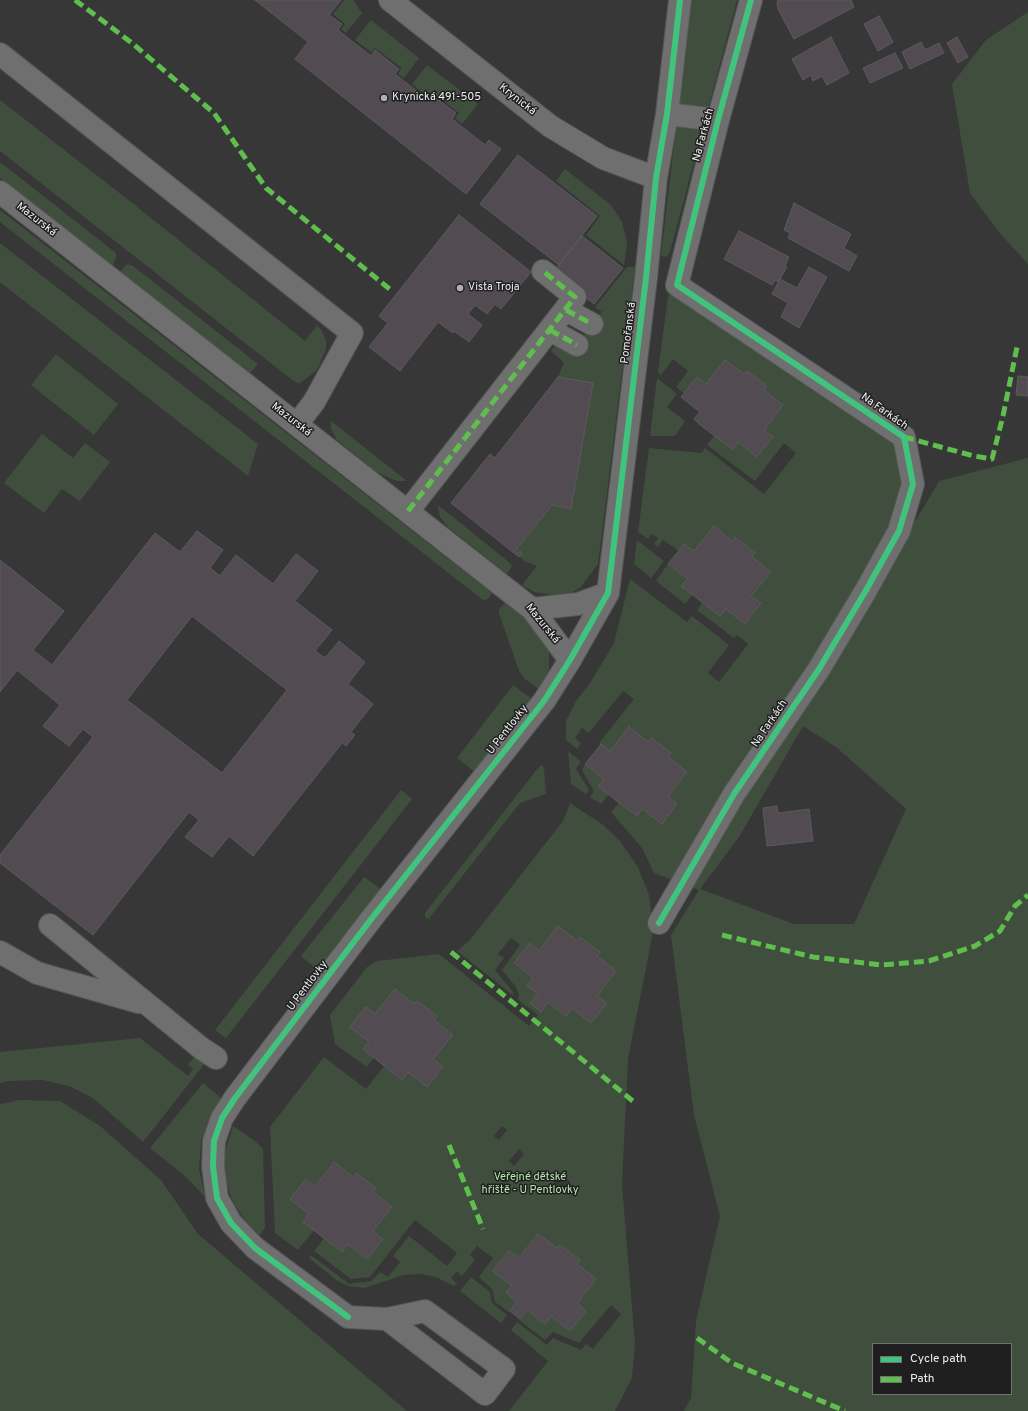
<!DOCTYPE html>
<html>
<head>
<meta charset="utf-8">
<style>
	body { margin:0 }
	#map { position:relative; width:1028px; height:1411px; overflow:hidden; background:#363736; font-family:Overpass,sans-serif }
	canvas { display:block }
	.legend { position:absolute; left:872px; top:1343px; width:140px; height:52px; box-sizing:border-box; background:#1e1f1e; border:1px solid #717271; margin:0; padding:5px 7px; list-style:none; font-size:12px; color:#eeefee }
	.legend li { display:flex; align-items:center; gap:8px; height:20px }
	.legend b { width:20px; border:1px solid #717271 }
</style>
</head>
<body>
<div id="map">
<canvas width="1028" height="1411"></canvas>
<ul class="legend">
<li><b style="height:5px;background:#40c37c"></b>Cycle path</li>
<li><b style="height:5px;background:#5fbe4e"></b>Path</li>
</ul>
</div>
<script>
const c = document.querySelector('canvas').getContext('2d');
c.lineJoin = 'round';
function fill(path, color) { c.fillStyle = color; c.fill(path, 'evenodd'); }
const toPath = rows => new Path2D(rows.map(r => 'M' + r).join(''));
function strokePath(path, color, width, dash) { c.strokeStyle = color; c.lineWidth = width; c.lineCap = dash ? 'butt' : 'round'; c.setLineDash(dash || []); c.stroke(path); }
function label(font, color, halo, rows, align = 'center') {
  c.font = font + ' Overpass,sans-serif'; c.lineWidth = 3; c.setLineDash([]); c.textBaseline = 'middle'; c.strokeStyle = halo; c.fillStyle = color; for (const [text, x, y, turn = 0] of rows) {
    c.save(); c.translate(x, y); c.rotate((+turn || 0) * Math.PI / 180); c.textAlign = isNaN(turn) ? turn : align; if (halo) c.strokeText(text, 0, 0); c.fillText(text, 0, 0); c.restore();
  }
}
const green = toPath([
	[344,0,353,0,362,13,346,33,341,29,345,24,333,14],
	[691,0,737,0,670,252,666,257,661,256],
	[1028,12,1028,264,998,231,970,193,952,84,986,40],
	[371,20,419,58,404,78,398,74,402,68,375,48,371,52,355,40],
	[427,65,478,104,462,124,455,118,459,113,432,92,428,97,412,84],
	[0,100,131,202,305,341,317,325,322,331,326,340,326,349,317,370,299,384,291,379,0,151],
	[0,162,116,253,116,258,112,266,0,178],
	[565,169,611,205,622,222,627,242,624,265,586,235,600,216,556,181],
	[0,210,492,593,488,599,483,600,0,222],
	[0,243,258,444,248,476,0,282],
	[127,264,132,265,258,364,250,373,120,272],
	[627,267,635,267,598,564,580,588,571,593,553,595,534,592,522,585,537,566,524,561,515,551,552,505,571,509,593,384,558,377,564,363,551,351,553,348,558,346,577,345,602,312,595,307],
	[672,292,892,438,916,520,939,481,1028,458,1028,1411,684,1411,691,1398,696,1321,720,1216,694,1115,671,935,699,890,654,873,642,848,611,812,619,803,636,816,642,809,662,823,677,804,668,796,668,757,671,753,651,738,648,742,629,727,610,751,599,743,634,699,623,691,589,733,582,728,575,738,581,743,577,749,566,740,566,721,576,701,590,683,614,643,630,579,687,622,692,616,729,645,708,673,719,682,748,644,737,635,734,638,697,610,702,603,720,616,726,609,745,624,761,604,751,596,771,572,752,557,755,553,736,537,732,541,714,526,694,551,679,551,663,540,658,547,654,544,658,538,652,534,648,539,638,532,649,448,701,453,705,448,764,494,796,453,784,443,755,481,707,445,715,435,732,450,738,442,758,457,773,437,764,430,783,405,764,390,766,386,747,371,744,374,725,360,706,384,697,377,684,393,676,387,688,371,673,359,661,375,658,372,668,296],
	[803,726,836,747,906,809,854,924,794,924,700,889,739,837],
	[873,1344,1011,1344,1011,1394,873,1394],
	[56,354,118,404,94,435,31,385],
	[657,378,677,394,667,407,685,421,675,436,650,436],
	[331,421,407,481,397,481,378,473,337,440,331,428],
	[42,434,73,458,85,443,110,462,80,501,62,489,44,513,4,483],
	[438,505,510,563,512,566,507,574,448,527,440,517],
	[637,540,664,561,651,578,634,564],
	[668,564,688,579,682,586,692,595,685,604,656,581],
	[505,603,531,623,546,642,549,651,549,668,547,676,540,690,525,679,519,671,499,613,499,609],
	[513,685,532,699,475,772,457,758],
	[568,751,581,762,576,769,589,790,586,794,571,784],
	[585,764,604,779,598,786,609,794,601,804,590,797,594,791,582,770],
	[542,765,544,768,546,794,520,803,430,917,429,919,425,917,425,913,538,768],
	[401,790,412,799,226,1038,215,1030],
	[570,803,602,824,620,841,638,867,649,895,653,926,653,932,628,1059,622,1185,635,1343,632,1378,615,1411,509,1411,548,1361,511,1330,517,1322,547,1345,553,1338,581,1350,586,1344,593,1349,621,1314,611,1305,579,1343,553,1332,545,1340,519,1320,527,1310,545,1324,551,1316,570,1331,577,1303,577,1264,579,1260,560,1245,557,1248,538,1234,519,1258,509,1251,494,1271,512,1286,506,1293,517,1302,509,1312,495,1302,492,1289,479,1277,493,1258,477,1246,470,1255,475,1260,462,1276,457,1271,451,1278,457,1283,454,1286,436,1277,420,1274,403,1275,365,1288,348,1286,336,1280,309,1258,311,1255,349,1284,371,1281,380,1272,388,1277,400,1262,393,1256,409,1236,447,1266,457,1253,415,1220,370,1277,351,1279,314,1251,324,1238,342,1252,348,1244,367,1259,383,1239,373,1231,392,1207,373,1192,376,1188,356,1173,353,1177,334,1162,315,1187,306,1179,290,1199,309,1214,314,1230,298,1250,275,1233,270,1127,324,1057,366,1089,384,1066,402,1080,408,1072,442,1067,433,1059,452,1034,434,1020,437,1016,417,1001,414,1004,375,1014,366,1007,369,1042,363,1049,374,1058,367,1067,335,1044,330,1015,367,967,377,961,439,954,529,1026,538,1015,518,1000,519,995,516,987,502,970,520,945,511,938,498,954,504,958,495,970,513,992,514,996,457,951,470,940,563,821],
	[558,926,577,941,580,937,600,952,597,956,616,971,597,996,606,1003,591,1023,572,1008,566,1016,548,1002,530,1003,538,994,527,986,533,978,514,964,530,943,539,951],
	[502,1126,507,1130,499,1140,494,1136],
	[519,1149,524,1154,514,1166,509,1161],
	[498,1171,508,1179,504,1183,494,1175],
	[560,1174,570,1181,563,1191,553,1183],
	[364,877,383,891,320,972,301,956],
	[140,1038,188,1076,193,1069,188,1065,199,1050,209,1058,143,1142,93,1098,69,1086,43,1080,8,1081,0,1083,0,1052],
	[203,1083,221,1098,211,1115,201,1141,199,1169,205,1197,185,1176,150,1148],
	[20,1100,60,1101,100,1126,161,1180,198,1234,407,1411,0,1411,0,1104],
	[233,1126,255,1141,263,1149,265,1228,260,1235,246,1222,233,1202,225,1178,225,1152],
	[471,1277,490,1292,492,1303,507,1315,501,1323,460,1291]
]);
const building = toPath([
	[255,0,341,0,329,15,342,24,338,30,371,56,375,50,399,69,395,74,428,100,432,95,456,113,452,119,485,145,489,140,501,149,466,194,295,59,308,42,255,0],
	[781,0,851,0,854,7,794,39,778,9,777,1,781,0],
	[879,16,893,42,878,51,864,24,879,16],
	[831,37,849,73,827,85,822,76,813,81,811,75,803,80,792,59,831,37],
	[957,37,968,57,958,63,947,43,957,37],
	[921,42,925,50,939,43,944,53,910,69,902,52,921,42],
	[895,53,903,68,870,83,863,68,895,53],
	[518,155,597,216,559,265,480,204,518,155],
	[794,203,851,234,844,248,857,256,849,271,788,238,790,233,784,230,794,203],
	[459,215,531,272,501,309,495,304,487,314,475,305,468,314,482,325,469,342,454,331,453,333,438,322,400,371,369,347,388,323,379,316,459,215],
	[739,231,789,257,785,266,787,267,778,282,775,280,772,285,724,259,739,231],
	[582,236,623,268,594,304,553,272,582,236],
	[809,267,827,277,799,328,781,317,788,303,772,294,780,279,797,288,809,267],
	[725,360,744,374,747,371,767,386,764,390,783,405,764,430,773,437,757,457,738,442,733,450,699,424,694,419,700,412,681,397,697,377,706,384,725,360],
	[1018,376,1028,377,1028,396,1016,395,1018,376],
	[558,377,593,383,571,509,552,505,515,551,518,554,520,551,522,553,519,557,451,503,490,454,495,458,558,377],
	[714,526,732,541,735,537,755,553,752,557,771,572,751,596,761,603,745,624,726,609,720,616,681,586,688,579,668,564,684,544,694,551,714,526],
	[197,531,223,550,210,568,220,576,236,555,273,584,296,554,318,571,295,601,332,630,315,651,325,658,339,641,365,662,348,684,373,704,351,732,355,735,346,746,342,743,253,856,229,836,212,857,185,837,199,820,189,812,93,935,0,863,0,855,93,737,83,729,69,746,43,726,60,705,17,670,0,692,0,560,64,611,33,650,52,665,155,533,180,552,197,531],
	[192,616,287,690,222,773,127,700,192,616],
	[629,727,648,742,651,738,671,753,668,757,687,772,668,796,677,804,662,824,642,809,637,816,619,803,598,786,604,779,585,764,601,744,610,751,629,727],
	[777,806,778,813,809,809,813,841,767,846,763,808,777,806],
	[558,926,577,941,580,937,600,952,597,956,616,971,597,996,607,1003,591,1023,572,1008,566,1016,548,1002,541,1012,530,1003,538,994,527,986,533,978,514,963,530,943,539,951,558,926],
	[395,989,414,1004,417,1001,437,1016,434,1020,453,1035,433,1059,443,1067,427,1087,408,1072,402,1080,363,1049,369,1042,350,1027,366,1007,375,1014,395,989],
	[334,1162,353,1177,356,1173,376,1188,373,1192,392,1207,373,1231,383,1239,367,1259,348,1244,342,1252,303,1222,309,1214,290,1199,306,1179,315,1187,334,1162],
	[538,1234,557,1248,560,1245,580,1260,577,1264,596,1279,577,1303,586,1311,570,1331,551,1316,545,1324,527,1310,520,1319,510,1311,517,1302,506,1293,512,1286,493,1271,509,1251,519,1258,538,1234]
]);
const minor = toPath([
	[390,0,550,126,603,158,656,178],
	[0,54,352,333,314,402,297,424],
	[667,114,718,120],
	[0,192,532,609,570,660],
	[566,310,592,324],
	[550,330,577,345],
	[408,511,575,297,543,271],
	[532,609,578,604,608,593],
	[659,923,734,794,819,669,865,592,899,531,913,484,904,437,677,285,718,120,751,0],
	[50,925,201,1048,216,1058],
	[0,952,37,973,138,1002],
	[387,1319,485,1394,504,1369,425,1311,387,1319,348,1317,255,1248,231,1223,217,1198,213,1166,214,1141,222,1118,235,1098,372,918,544,701,570,660,608,593,646,278,656,178,667,114,680,0]
]);
const quiet = toPath([
	[75,0,132,43,214,113,266,188,392,291],
	[566,310,592,324],
	[550,330,577,345],
	[904,437,974,456,992,459,1003,416,1017,347],
	[408,511,575,297,543,271],
	[722,935,813,957,882,965,929,961,975,946,1000,931,1015,906,1028,895],
	[451,952,634,1102],
	[449,1145,483,1229],
	[697,1338,732,1363,845,1411]
]);
const cycleway = toPath([
	[659,923,734,794,819,669,865,592,899,531,913,484,904,437,677,285,718,120,751,0],
	[348,1317,255,1248,231,1223,217,1198,213,1166,214,1141,222,1118,235,1098,372,918,544,701,570,660,608,593,646,278,656,178,667,114,680,0]
]);
const markers = [
	[384,98,4,"#aeafae"],
	[460,288,4,"#aeafae"]
];
const poiNames = [
	["Krynická 491-505",392,98],
	["Vista Troja",468,288]
];
const streetNames = [
	["Krynická",517,100,38],
	["Na Farkách",704,135,-75],
	["Mazurská",36,220,38],
	["Pomořanská",629,333,-83],
	["Na Farkách",884,412,35],
	["Mazurská",291,420,38],
	["Mazurská",542,624,51],
	["Na Farkách",770,724,-56],
	["U Pentlovky",508,730,-52],
	["U Pentlovky",308,986,-53]
];
const parkNames = [
	["Veřejné dětské",530,1178],
	["hřiště - U Pentlovky",530,1191]
];
fill(green, '#404f3d');
fill(building, '#524c52');
strokePath(building, '#5b5b5b', 1);
strokePath(minor, '#545554', 24);
strokePath(minor, '#6f6f6f', 22);
strokePath(quiet, '#5fbe4e', 5, [10, 5]);
strokePath(cycleway, '#40c37c', 6);
for (const [x, y, r, color] of markers) { const dot = new Path2D(); dot.arc(x, y, r, 0, 2 * Math.PI); c.fillStyle = color; c.fill(dot); strokePath(dot, '#1e1f1e', 1.5); }
label('11px', '#eeefee', '#1e1f1e', poiNames, 'left');
label('11px', '#eeefee', '#1e1f1e', streetNames);
label('11px', '#b7e8af', '#1e1f1e', parkNames);
</script>
</body>
</html>
